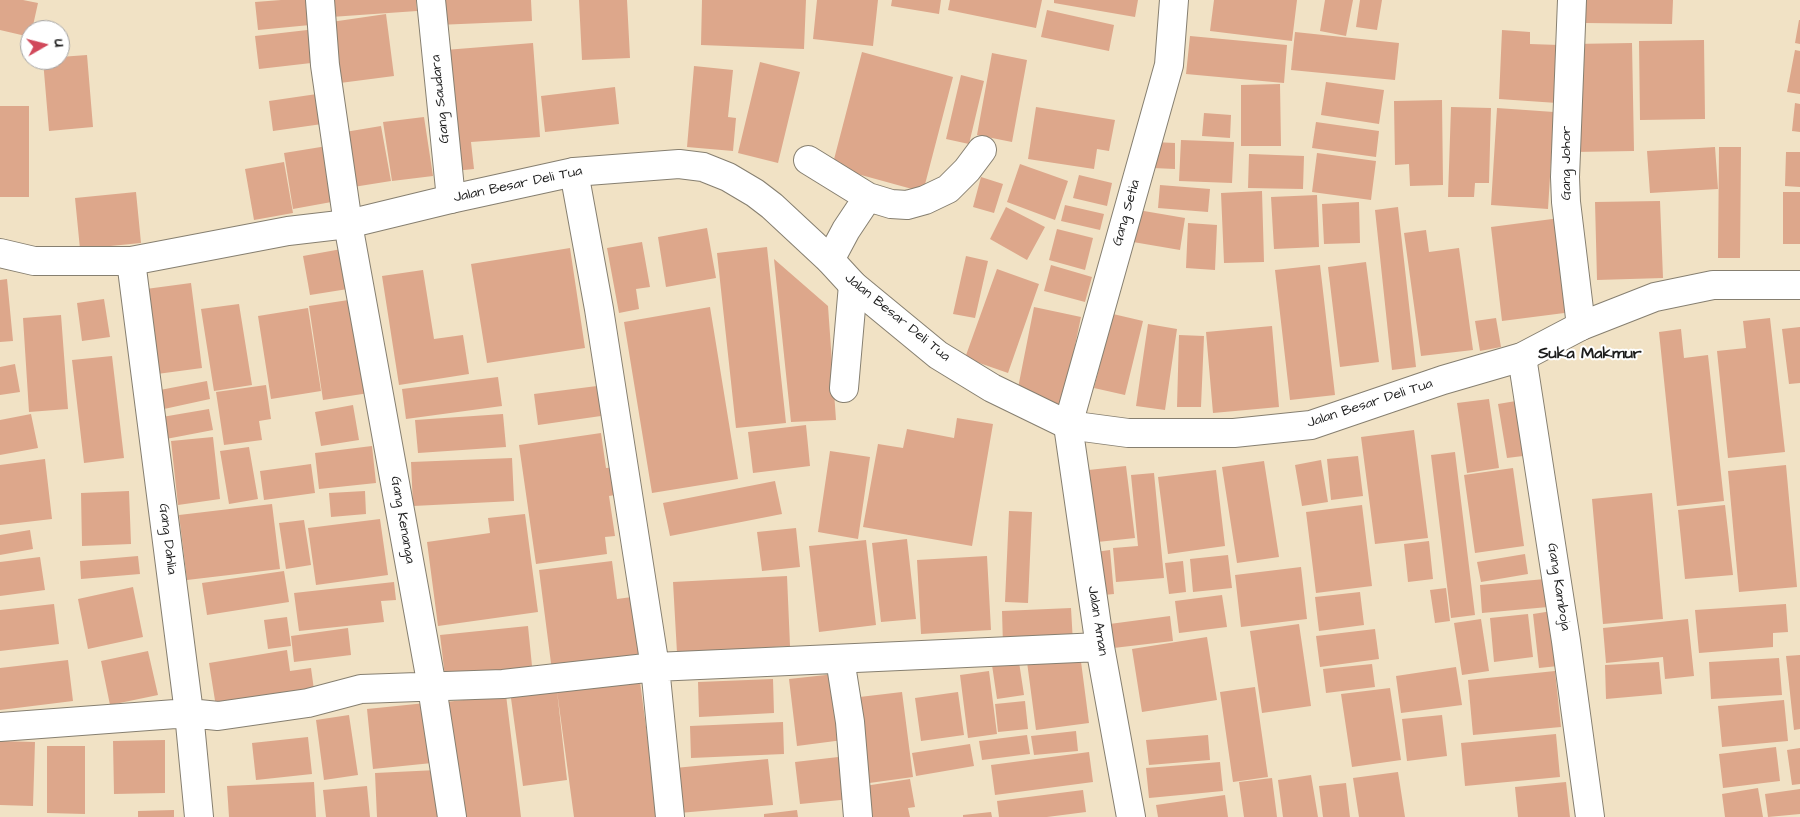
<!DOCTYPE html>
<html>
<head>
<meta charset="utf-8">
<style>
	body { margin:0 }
	#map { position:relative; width:1800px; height:817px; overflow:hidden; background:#f1e2c5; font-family:"Architects Daughter",sans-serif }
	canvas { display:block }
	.north { position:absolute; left:20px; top:20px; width:50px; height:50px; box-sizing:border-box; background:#fff; border:1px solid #a4a4a4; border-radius:50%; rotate:82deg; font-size:14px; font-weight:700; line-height:20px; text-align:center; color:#1c1c1c }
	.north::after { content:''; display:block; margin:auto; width:18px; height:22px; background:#d1495b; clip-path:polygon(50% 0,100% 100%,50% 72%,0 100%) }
</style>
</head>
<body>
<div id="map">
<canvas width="1800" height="817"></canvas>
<div class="north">U</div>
</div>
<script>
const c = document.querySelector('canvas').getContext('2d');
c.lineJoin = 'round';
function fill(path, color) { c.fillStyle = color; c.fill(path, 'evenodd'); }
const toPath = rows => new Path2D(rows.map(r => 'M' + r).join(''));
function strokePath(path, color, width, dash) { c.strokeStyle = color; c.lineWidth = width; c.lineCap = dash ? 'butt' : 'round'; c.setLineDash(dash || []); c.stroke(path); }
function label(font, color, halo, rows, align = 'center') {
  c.font = font + ' "Architects Daughter",sans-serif'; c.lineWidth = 4; c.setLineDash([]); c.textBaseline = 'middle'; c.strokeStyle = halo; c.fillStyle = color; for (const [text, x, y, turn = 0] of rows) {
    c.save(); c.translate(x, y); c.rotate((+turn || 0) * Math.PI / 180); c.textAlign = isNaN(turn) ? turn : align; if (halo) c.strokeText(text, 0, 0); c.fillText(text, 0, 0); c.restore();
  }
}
const building = toPath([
	[0,0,23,0,38,3,32,30,30,30,30,37,0,30],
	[281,0,307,0,310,25,258,30,255,2],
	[330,0,416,0,417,11,331,17],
	[436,0,531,0,532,21,437,25],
	[579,0,627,0,630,58,582,60],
	[702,0,806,0,804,49,701,45],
	[817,0,878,0,873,46,813,39],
	[892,0,941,0,939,14,891,6],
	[950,0,1042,0,1036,28,948,10],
	[1054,0,1138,0,1135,17,1054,3],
	[1214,0,1297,0,1292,41,1210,31],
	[1325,0,1353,0,1346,36,1320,31],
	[1360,0,1382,0,1377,30,1356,27],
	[1586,0,1673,0,1672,24,1586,23],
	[1047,10,1114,25,1109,51,1041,37],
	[386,14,394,76,340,83,331,22],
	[1799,20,1800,20,1800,44,1795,43],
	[316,29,320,62,259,69,255,36],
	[1502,30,1530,32,1530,44,1559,45,1557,103,1499,99],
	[1295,32,1399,43,1395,80,1291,70],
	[1190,36,1287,45,1284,83,1186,74],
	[1704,40,1705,119,1640,120,1639,41],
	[533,43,540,137,471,142,474,169,454,171,445,50],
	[1632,43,1634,151,1574,152,1573,44],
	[1795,50,1800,51,1800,94,1787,92],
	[862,52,953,77,923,192,832,167],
	[992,53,1027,60,1012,142,977,135],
	[87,55,93,127,49,131,43,60,60,60,60,57],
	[760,62,800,72,778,163,738,153],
	[694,66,733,70,728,117,736,118,733,151,687,147],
	[961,75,984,81,969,144,946,139],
	[1326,82,1384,90,1379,124,1321,115],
	[1280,84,1281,146,1241,146,1241,85],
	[615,87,619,124,545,132,541,96],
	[317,94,322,124,273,131,269,101],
	[1442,100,1443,185,1410,186,1409,164,1395,165,1394,101],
	[1795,103,1800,104,1800,132,1792,131],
	[0,106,29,106,29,197,0,197],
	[1036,107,1115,120,1109,151,1097,149,1094,169,1028,159],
	[1451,107,1491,108,1489,183,1475,183,1474,197,1448,197],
	[1497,108,1554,112,1548,209,1491,205],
	[1204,113,1231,115,1230,138,1202,136],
	[424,117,433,176,392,181,383,122],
	[1316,122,1379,131,1376,157,1312,148],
	[381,126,391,181,347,188,339,133],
	[1181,140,1234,142,1232,183,1179,181],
	[1154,142,1175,143,1175,169,1153,168],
	[327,146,337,201,293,209,284,153],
	[1715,147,1718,189,1650,193,1647,151],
	[1719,147,1741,147,1740,258,1718,258],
	[1786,152,1800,152,1800,187,1785,186],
	[1317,153,1376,161,1371,200,1312,192],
	[1249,154,1304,156,1303,189,1248,188],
	[284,162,293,213,254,220,245,169],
	[1020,164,1068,181,1055,220,1007,202],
	[1079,175,1112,183,1107,206,1073,198],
	[981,177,1003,184,994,213,973,207],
	[1160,185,1210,189,1208,212,1158,208],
	[1262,191,1264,262,1224,263,1221,193],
	[136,192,141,243,80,249,75,198],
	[1783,192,1800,192,1800,244,1783,244],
	[1317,195,1319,247,1274,249,1271,197],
	[1660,201,1663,278,1597,280,1595,202],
	[1359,202,1360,243,1324,244,1322,204],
	[1065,205,1104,214,1100,230,1061,221],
	[1006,207,1045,227,1027,260,990,239],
	[1398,207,1416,367,1392,370,1375,210],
	[1138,210,1185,218,1180,250,1133,242],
	[1560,218,1572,312,1502,321,1491,227],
	[1188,223,1217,225,1215,270,1186,268],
	[707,228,716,278,666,287,658,237],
	[1057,229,1093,238,1085,270,1049,260],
	[1426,230,1429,252,1459,248,1473,350,1421,356,1404,233],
	[642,242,650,287,636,289,639,309,619,313,607,248],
	[767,247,786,423,736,428,717,253],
	[347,248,354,288,310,295,303,256],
	[570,248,585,348,487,363,471,264],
	[966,256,988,261,975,318,953,314],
	[774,259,828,306,836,420,791,422],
	[1366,262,1379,362,1340,367,1328,267],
	[1051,265,1092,277,1085,302,1044,291],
	[1320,265,1335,395,1290,400,1275,270],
	[997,269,1039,284,1008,373,965,358],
	[423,270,434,339,463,335,469,374,399,385,382,276],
	[7,279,13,341,0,342,0,280],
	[191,283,202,368,157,374,146,289],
	[104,299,110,337,82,341,77,303],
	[355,299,369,393,323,400,309,306],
	[239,304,252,385,214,391,201,309],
	[710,307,738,479,652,493,624,322],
	[1034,307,1081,317,1062,407,1016,398],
	[308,308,321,391,271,399,258,316],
	[1113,314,1143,321,1125,395,1094,388],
	[61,315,68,409,29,412,23,318],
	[1496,318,1501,347,1480,351,1475,321],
	[1770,318,1785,452,1728,458,1717,351,1746,348,1743,321],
	[1148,324,1177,329,1165,410,1136,406],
	[1272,326,1279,407,1213,413,1206,332],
	[1800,327,1800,383,1789,384,1782,329],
	[1681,329,1684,358,1708,355,1724,501,1677,506,1659,332],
	[1179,335,1204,336,1201,407,1177,407],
	[112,356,124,458,84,463,72,360],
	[15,364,20,392,0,395,0,367],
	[498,377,502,406,406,419,402,389],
	[207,381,210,399,164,409,160,390],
	[266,385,271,419,259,421,262,440,224,445,216,392],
	[597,386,601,416,538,425,534,394],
	[1489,399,1499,468,1467,473,1457,403],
	[1522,400,1531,455,1507,458,1498,404],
	[353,405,359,440,321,446,315,412],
	[209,409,213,430,166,439,162,417],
	[31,414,38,448,0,455,0,420],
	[503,414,506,447,418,453,415,420],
	[957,418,993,424,972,546,863,527,878,444,903,448,907,429,954,438],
	[806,425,810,466,753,473,748,432],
	[1414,430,1428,538,1375,544,1361,437],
	[601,433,606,468,617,467,621,494,609,496,615,536,605,537,607,554,536,564,519,445],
	[213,437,220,499,178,505,171,441],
	[372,446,376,483,319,489,315,453],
	[249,447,258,499,229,504,220,451],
	[830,451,870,457,858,539,818,532],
	[1455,452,1475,615,1451,618,1431,455],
	[1358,456,1363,496,1331,500,1327,459],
	[512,458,514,501,413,506,411,462],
	[45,459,52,519,0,525,0,465],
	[1321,460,1328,502,1302,506,1295,465],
	[1264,461,1279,557,1237,563,1222,467],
	[311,464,315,493,264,500,260,471],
	[1786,465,1797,587,1739,592,1728,471],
	[1126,466,1135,538,1088,543,1079,471],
	[1513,468,1524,546,1475,553,1464,475],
	[1216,470,1225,546,1168,554,1158,477],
	[1154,473,1164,578,1116,582,1113,548,1138,546,1131,475],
	[775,481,782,514,670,536,663,503],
	[129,491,131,544,82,546,81,493],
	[365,491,366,514,331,517,329,493],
	[1652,493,1663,619,1603,624,1592,499],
	[272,504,280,569,187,580,179,515],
	[1362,505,1372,586,1316,593,1306,512],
	[1725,505,1733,575,1685,579,1678,510],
	[1009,511,1032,512,1028,603,1005,602],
	[525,514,538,612,438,626,427,542,490,533,488,518],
	[380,519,388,575,316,585,308,528],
	[304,520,311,565,286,569,279,523],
	[796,528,800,567,762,571,757,532],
	[30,530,33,549,0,555,0,535],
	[907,539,916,619,881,622,872,543],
	[866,540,876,625,819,632,809,546],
	[1429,541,1433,579,1408,582,1404,544],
	[1110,550,1114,594,1093,596,1088,553],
	[1525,554,1528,574,1481,582,1477,562],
	[1228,555,1232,588,1193,592,1190,559],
	[138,556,140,574,81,579,80,561],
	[987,556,991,630,921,634,917,560],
	[40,557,45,590,0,596,0,562],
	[612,561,617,599,639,596,647,659,552,671,539,570],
	[1183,561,1186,592,1169,594,1165,563],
	[1301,567,1307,619,1241,627,1235,575],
	[284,571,289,602,207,615,202,583],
	[787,576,790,646,677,653,673,582],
	[1545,579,1548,607,1482,613,1480,585],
	[394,582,396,600,381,601,384,622,299,631,294,593],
	[133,587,143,637,88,649,78,599],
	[1446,588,1450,621,1435,623,1430,590],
	[1360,592,1364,625,1319,631,1315,597],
	[1222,595,1227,627,1179,633,1175,601],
	[54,604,59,644,0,651,0,610],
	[1786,604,1788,632,1773,633,1773,647,1699,653,1695,610],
	[1071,608,1073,643,1003,646,1002,611],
	[1552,611,1558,666,1539,668,1533,614],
	[1528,614,1533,657,1494,662,1490,618],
	[1170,616,1173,641,1105,649,1102,625],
	[287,617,291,646,268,649,264,620],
	[1481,619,1489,671,1462,675,1454,623],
	[1688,619,1694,676,1665,679,1663,657,1606,663,1603,628],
	[1299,624,1311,706,1262,713,1250,631],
	[528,626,533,676,446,685,440,635],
	[348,628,351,655,294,662,291,636],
	[1375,629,1379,659,1320,667,1316,636],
	[1207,637,1217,700,1142,712,1132,649],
	[287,650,290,671,311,668,315,697,217,713,209,663],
	[148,651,158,695,110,705,101,661],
	[1080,654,1089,723,1036,730,1027,662],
	[1800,655,1800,729,1794,730,1786,656],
	[1779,658,1782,695,1711,699,1709,662],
	[68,660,73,701,0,710,0,668],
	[1019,662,1024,695,997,699,992,665],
	[1659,662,1662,694,1606,699,1605,665],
	[1372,664,1375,687,1326,693,1323,669],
	[1456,667,1462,705,1401,713,1396,676],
	[989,671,997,734,968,738,960,675],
	[1555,671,1561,727,1473,735,1468,680],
	[639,674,658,817,574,817,557,691,567,780,523,786,510,691],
	[835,674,843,740,797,746,789,679],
	[773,679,774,713,699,717,698,682],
	[1255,687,1268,777,1233,782,1220,692],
	[1390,688,1401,760,1352,767,1341,694],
	[902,692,913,777,862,784,851,698],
	[958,692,964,735,921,741,915,698],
	[506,695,521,817,461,817,446,702],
	[1784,700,1788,741,1722,747,1718,706],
	[1025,701,1028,729,998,732,995,704],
	[426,703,432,763,373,769,367,709],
	[349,715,358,775,324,780,316,720],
	[1442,715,1447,756,1407,761,1402,719],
	[783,722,784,754,691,758,690,726],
	[1076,731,1078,751,1034,755,1031,736],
	[1556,734,1560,777,1465,786,1461,743],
	[1027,735,1030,754,982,760,979,741],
	[1208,735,1210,760,1149,765,1146,740],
	[308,737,312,774,256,780,252,743],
	[165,740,165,793,114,794,113,741],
	[0,741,35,742,33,806,0,805],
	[970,744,974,766,916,776,912,753],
	[47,746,85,746,85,814,47,813],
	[1776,747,1780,781,1723,788,1719,754],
	[1800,748,1800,784,1792,785,1787,750],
	[1089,752,1093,782,995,795,991,765],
	[847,756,851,799,800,804,795,762],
	[768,759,773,805,679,813,675,768],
	[1220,762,1223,791,1149,798,1146,768],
	[437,770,439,817,377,817,375,773],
	[1398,772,1405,817,1359,817,1353,778],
	[1311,775,1318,817,1283,817,1278,780],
	[1272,778,1277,817,1244,817,1239,782],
	[910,779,915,807,908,808,910,817,867,817,858,787],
	[314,782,316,817,229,817,227,786],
	[1566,782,1570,817,1518,817,1515,787],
	[1346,783,1350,817,1323,817,1319,786],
	[367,786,370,817,326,817,323,790],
	[1758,788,1763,817,1725,817,1722,794],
	[1800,789,1800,814,1768,817,1765,794],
	[1083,790,1086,812,1047,817,999,817,997,801],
	[1225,795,1228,817,1158,817,1156,805],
	[174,810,174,817,138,817,138,811],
	[797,810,798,817,764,817,764,814],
	[991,812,992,817,963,817,963,815]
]);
const minor = toPath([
	[320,0,325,65,348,224,432,687,452,817],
	[431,0,451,199],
	[1572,0,1565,177,1566,202,1581,326],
	[808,160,868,197,891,204,907,205,925,200,948,189,967,170,982,150],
	[574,172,599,309,655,667,670,817],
	[830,260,846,230,868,197],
	[131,261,189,713,199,817],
	[1522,357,1566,641,1590,817],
	[844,388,853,285],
	[840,659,850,722,858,817],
	[0,727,189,713,218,716,308,703,361,689,503,684,655,667,1100,647],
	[1131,817,1100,647,1068,425,1169,65,1174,0]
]);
const major = toPath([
	[0,253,34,261,131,261,288,231,348,224,451,199,574,172,679,164,703,167,728,177,755,193,772,206,830,260,853,285,938,355,992,388,1068,425,1128,433,1234,433,1311,425,1443,380,1522,357,1581,326,1655,297,1713,285,1800,285]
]);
const streetNames = [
	["Gang Saudara",441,99,-96],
	["Gang Johor",1567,163,-90],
	["Jalan Besar Deli Tua",518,185,-12],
	["Gang Setia",1127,213,-74],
	["Jalan Besar Deli Tua",897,318,39],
	["Jalan Besar Deli Tua",1370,404,-18],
	["Gang Kenanga",402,520,80],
	["Gang Dahlia",167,539,83],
	["Gang Kamboja",1558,587,81],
	["Jalan Aman",1097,621,81]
];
const quarterNames = [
	["Suka Makmur",1590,355]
];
fill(building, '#dda78b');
strokePath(minor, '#867f70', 30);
strokePath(major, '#867f70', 30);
strokePath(minor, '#fff', 28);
strokePath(major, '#fff', 28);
label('14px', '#1c1c1c', '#fff', streetNames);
label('bold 16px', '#1c1c1c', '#fff', quarterNames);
</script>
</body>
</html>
